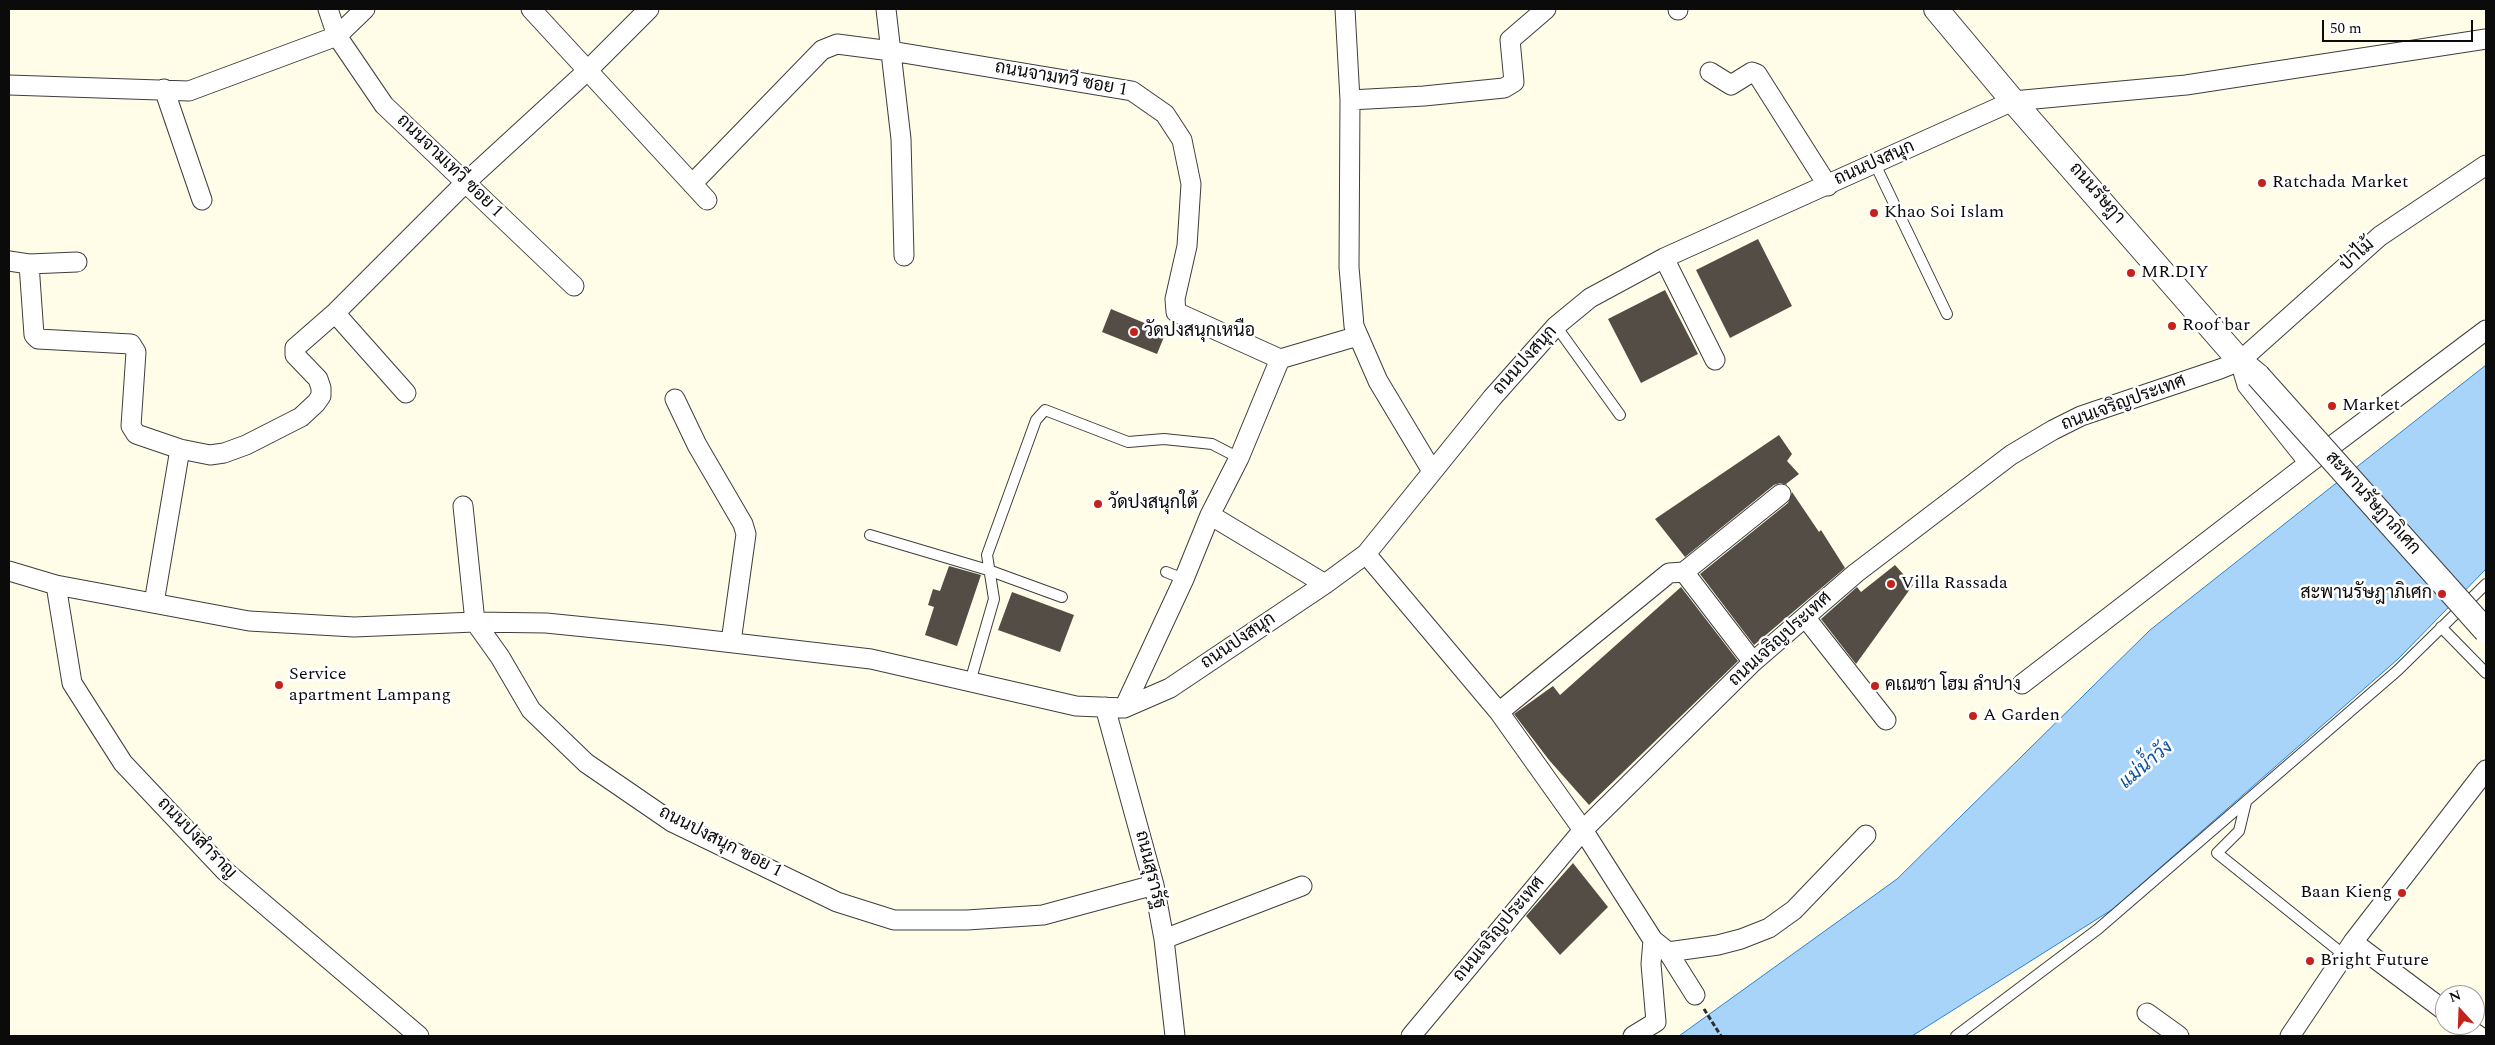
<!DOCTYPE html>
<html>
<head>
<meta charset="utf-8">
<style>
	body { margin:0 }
	#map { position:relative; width:2495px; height:1045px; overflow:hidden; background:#fffde8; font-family:Spectral,serif }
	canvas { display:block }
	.frame { position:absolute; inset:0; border:10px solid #0b0b0b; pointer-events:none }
	.north { position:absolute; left:2435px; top:985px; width:50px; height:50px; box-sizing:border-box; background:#fff; border:1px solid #9d9d9d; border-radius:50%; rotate:340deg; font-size:14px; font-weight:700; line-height:20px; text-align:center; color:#0b0b0b }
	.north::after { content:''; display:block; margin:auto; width:18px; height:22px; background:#c3231a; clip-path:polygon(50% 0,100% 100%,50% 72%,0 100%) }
	.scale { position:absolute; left:2322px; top:20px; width:151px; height:22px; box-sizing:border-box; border:2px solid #0b0b0b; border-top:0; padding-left:6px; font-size:15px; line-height:18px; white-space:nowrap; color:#0b0b0b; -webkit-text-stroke:4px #fff; paint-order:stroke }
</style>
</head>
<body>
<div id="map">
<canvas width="2495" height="1045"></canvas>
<div class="frame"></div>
<div class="north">N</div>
<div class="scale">50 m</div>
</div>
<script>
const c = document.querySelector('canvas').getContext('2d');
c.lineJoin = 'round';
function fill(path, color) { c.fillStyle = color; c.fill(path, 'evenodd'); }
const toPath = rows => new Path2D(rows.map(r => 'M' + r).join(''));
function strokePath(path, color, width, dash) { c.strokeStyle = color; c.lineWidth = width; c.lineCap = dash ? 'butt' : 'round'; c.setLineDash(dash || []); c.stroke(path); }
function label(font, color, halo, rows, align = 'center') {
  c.font = font + ' Spectral,Sarabun,serif'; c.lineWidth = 5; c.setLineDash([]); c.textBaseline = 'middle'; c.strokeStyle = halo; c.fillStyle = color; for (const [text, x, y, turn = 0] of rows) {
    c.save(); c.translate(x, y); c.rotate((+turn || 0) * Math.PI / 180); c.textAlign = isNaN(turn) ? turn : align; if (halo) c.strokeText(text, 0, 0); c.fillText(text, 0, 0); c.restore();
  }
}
const water = toPath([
	[2486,365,2486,569,2398,659,2113,909,1912,1036,1679,1036,1897,879,2150,630,2486,365]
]);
const building = toPath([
	[1758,239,1792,306,1730,338,1696,270],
	[1665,290,1698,354,1641,383,1608,319],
	[1111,309,1166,332,1157,354,1102,332],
	[1779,435,1792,454,1787,461,1799,474,1786,484,1787,485,1780,483,1774,485,1685,557,1655,519],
	[1792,492,1819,532,1821,530,1845,568,1754,645,1700,574,1788,503],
	[1895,565,1913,585,1856,664,1821,619,1857,587,1861,592],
	[949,566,981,575,957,646,925,635,934,607,928,605,933,589,940,591],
	[1681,587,1738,661,1589,805,1549,760,1514,714,1553,686,1560,695],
	[1012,592,1074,615,1060,652,998,630],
	[1573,863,1608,907,1560,955,1526,916]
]);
const path = toPath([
	[1704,1009,1721,1036]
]);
const service = toPath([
	[1875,164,1947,314],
	[1556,326,1620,415],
	[870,535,988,570,1062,597],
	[1166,572,1184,579],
	[2441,627,2486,673],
	[970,682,994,599,987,555,1036,420,1045,410,1128,442,1164,439,1212,444,1239,458],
	[2246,802,2239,831,2217,853,2344,955],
	[1956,1036,2098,929,2397,671,2486,584]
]);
const minor = toPath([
	[328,9,337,36,384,105,574,286],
	[531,9,707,200],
	[886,9,901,139,904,256],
	[1345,9,1350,100,1349,267,1354,326,1378,381,1432,471],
	[1678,9,1678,10],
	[1710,72,1731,85,1752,72,1757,74,1828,186],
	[9,85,189,91,337,36,365,9],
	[164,89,202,200],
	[1350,100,1424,96,1504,88,1514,82,1510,40,1546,9],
	[692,184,822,50,837,44,891,51,1132,91,1165,114,1182,140,1191,184,1187,246,1175,299,1176,312,1280,359],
	[1664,258,1715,360],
	[9,261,29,264,77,262],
	[29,264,34,335,38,339,131,344,136,352,131,426,136,434,180,449,210,455,224,453,246,445,301,417,316,403,321,396,321,388,318,379,295,355,295,348,335,313],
	[1280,359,1358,336],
	[2240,361,2247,385,2309,463],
	[406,393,335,313,465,183,587,71,649,9],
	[675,399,697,445,743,524,746,534,731,642],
	[463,506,475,622,500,657,531,710,586,763,672,822,837,902,894,920,967,920,1043,915,1154,885],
	[1210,515,1325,584],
	[1366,554,1499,712,1583,830,1653,940,1668,952,1695,995],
	[9,571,56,585,249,621,354,627,475,622,546,623,665,635,871,659,1076,706,1124,708,1170,688,1325,584,1366,554,1492,398,1556,326,1590,298,1664,258,2013,101,2186,85,2486,39],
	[1684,572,1753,662],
	[56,585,72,683,123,763,225,871,419,1036],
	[154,603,180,449],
	[1805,617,1886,720],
	[2022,684,2309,463,2486,330],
	[1105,707,1154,885,1164,939,1175,1036],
	[1124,708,1184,579,1210,515,1239,458,1280,359],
	[1499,712,1669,573,1684,572,1781,494],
	[1164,939,1302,886],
	[2353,942,2445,1011],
	[1668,952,1718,945,1741,939,1769,928,1794,910,1866,835],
	[2147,1013,2179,1036],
	[2463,1025,2479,1036],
	[1411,1036,1583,830,1753,662,1856,573,2011,455,2053,430,2081,416,2220,369,2240,361,2380,236,2486,165],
	[1633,1036,1656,1022,1651,964,1653,940],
	[2290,1036,2353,942,2486,770]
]);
const tertiary = toPath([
	[1936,9,2013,101,2240,361,2258,376]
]);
const tertiaryBridge = toPath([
	[2258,376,2486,631]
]);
const markers = [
	[2262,183,5,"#c3231a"],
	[1874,213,5,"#c3231a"],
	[2131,273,5,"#c3231a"],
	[2172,326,5,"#c3231a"],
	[1134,332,5,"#c3231a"],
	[2332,406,5,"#c3231a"],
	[1098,504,5,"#c3231a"],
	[1891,584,5,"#c3231a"],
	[2442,594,5,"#c3231a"],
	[279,685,5,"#c3231a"],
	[1875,686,5,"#c3231a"],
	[1973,716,5,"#c3231a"],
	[2402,893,5,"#c3231a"],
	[2310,961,5,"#c3231a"]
];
const streetNames = [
	["ถนนจามทวี ซอย 1",1061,80,10],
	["ถนนปงสนุก",1875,164,-24],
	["ถนนจามเทวี ซอย 1",449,167,44],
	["ถนนรัษฎา",2096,194,49],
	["ป่าไม้",2358,256,-42],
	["ถนนปงสนุก",1526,361,-48],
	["ถนนเจริญประเทศ",2124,404,-20],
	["สะพานรัษฏาภิเศก",2372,504,48],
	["ถนนเจริญประเทศ",1781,640,-42],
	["ถนนปงสนุก",1239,642,-34],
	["ถนนปงสำราญ",196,839,46],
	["ถนนปงสนุก ซอย 1",720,843,27],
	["ถนนสุรารัฐ",1149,870,76],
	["ถนนเจริญประเทศ",1500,930,-50]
];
const poiNames = [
	["Ratchada Market",2272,183],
	["Khao Soi Islam",1884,213],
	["MR.DIY",2141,273],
	["Roof bar",2182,326],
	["วัดปงสนุกเหนือ",1144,332],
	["Market",2342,406],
	["วัดปงสนุกใต้",1108,504],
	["Villa Rassada",1901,584],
	["สะพานรัษฎาภิเศก",2432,594,"right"],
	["Service",289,675],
	["apartment Lampang",289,696],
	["คเณชา โฮม ลำปาง",1885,686],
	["A Garden",1983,716],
	["Baan Kieng",2392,893,"right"],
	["Bright Future",2320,961]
];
const waterNames = [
	["แม่น้ำวัง",2147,766,-40]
];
fill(water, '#a9d4fa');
strokePath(water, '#2b81d6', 1);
fill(building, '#544d46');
strokePath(service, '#3e3e3e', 12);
strokePath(minor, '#3e3e3e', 21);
strokePath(tertiary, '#3e3e3e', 26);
strokePath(path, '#2d2d2d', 3, [5, 2.5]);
strokePath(service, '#fff', 10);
strokePath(minor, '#fff', 19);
strokePath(tertiary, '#fff', 24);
strokePath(tertiaryBridge, '#3e3e3e', 26, []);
strokePath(tertiaryBridge, '#fff', 24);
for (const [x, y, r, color] of markers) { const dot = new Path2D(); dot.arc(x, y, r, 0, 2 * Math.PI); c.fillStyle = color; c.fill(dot); strokePath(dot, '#fff', 2); }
label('18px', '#0b0b0b', '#fff', streetNames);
label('18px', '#0b0b0b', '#fff', poiNames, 'left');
label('italic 19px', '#0d52a3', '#fff', waterNames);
</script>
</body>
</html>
